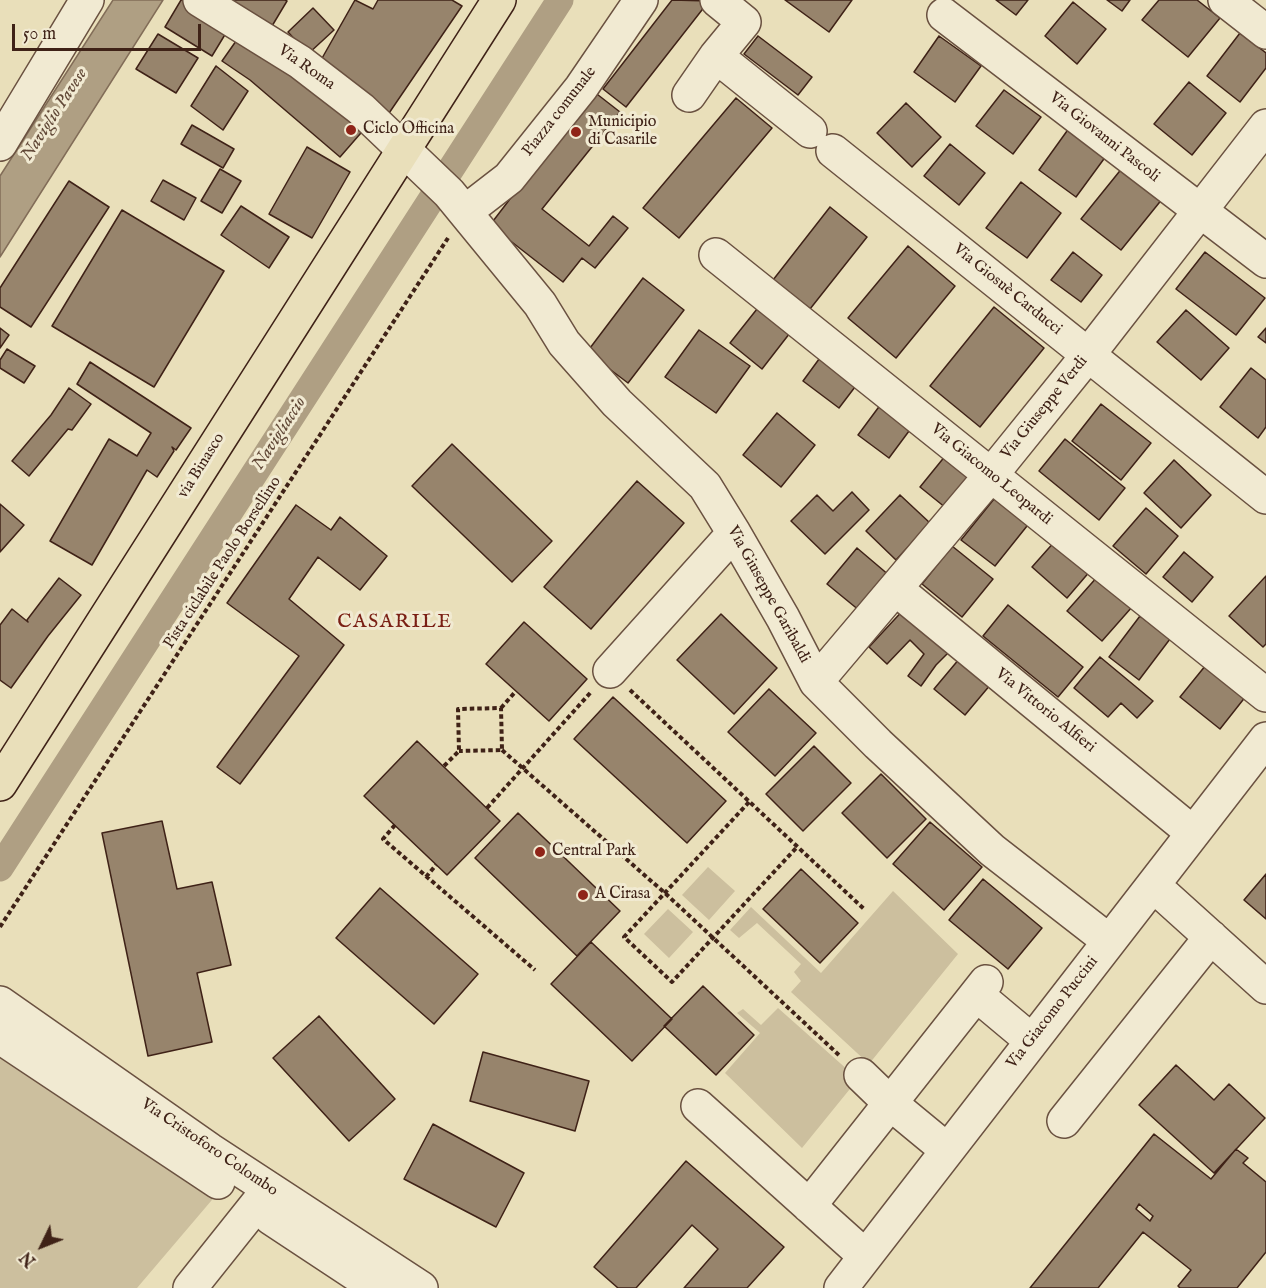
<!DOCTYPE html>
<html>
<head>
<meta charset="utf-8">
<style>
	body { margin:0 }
	#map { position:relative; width:1266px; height:1288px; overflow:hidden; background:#e9dfba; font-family:"IM FELL English",serif }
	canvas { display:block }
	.north { position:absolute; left:12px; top:1216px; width:60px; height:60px; -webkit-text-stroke:4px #f1ead2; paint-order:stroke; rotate:227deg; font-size:16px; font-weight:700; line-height:24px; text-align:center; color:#3f2217 }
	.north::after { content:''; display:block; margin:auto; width:21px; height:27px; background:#3f2217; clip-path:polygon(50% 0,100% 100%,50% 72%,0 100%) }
	.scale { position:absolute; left:12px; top:24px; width:189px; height:27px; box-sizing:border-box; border:3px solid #3f2217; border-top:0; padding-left:8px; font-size:18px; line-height:21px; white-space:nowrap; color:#3f2217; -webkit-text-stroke:4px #f1ead2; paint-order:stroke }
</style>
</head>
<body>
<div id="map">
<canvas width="1266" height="1288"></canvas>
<div class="north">N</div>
<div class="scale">50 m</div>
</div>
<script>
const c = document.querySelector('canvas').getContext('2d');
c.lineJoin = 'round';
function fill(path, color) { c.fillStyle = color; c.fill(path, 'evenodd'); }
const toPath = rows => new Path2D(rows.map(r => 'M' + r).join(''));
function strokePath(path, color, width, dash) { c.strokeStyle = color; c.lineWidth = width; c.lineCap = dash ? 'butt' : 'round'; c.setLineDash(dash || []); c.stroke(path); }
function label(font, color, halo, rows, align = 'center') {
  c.font = font + ' "IM FELL English",serif'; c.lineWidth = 6; c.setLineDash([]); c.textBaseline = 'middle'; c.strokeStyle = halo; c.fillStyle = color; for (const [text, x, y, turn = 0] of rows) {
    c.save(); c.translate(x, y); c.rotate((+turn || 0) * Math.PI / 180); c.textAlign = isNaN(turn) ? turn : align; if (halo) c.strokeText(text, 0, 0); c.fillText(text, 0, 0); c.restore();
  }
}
const green = toPath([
	[708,867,735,891,709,920,682,895],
	[893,891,958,954,869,1064,791,992,801,981,794,972,801,964,757,923,739,938,730,930,751,907,821,973],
	[668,909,693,932,669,958,644,934],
	[778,1008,858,1079,802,1148,725,1073,760,1033,737,1013,743,1009,761,1025],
	[0,1047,217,1194,137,1288,0,1288]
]);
const water = toPath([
	[113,0,163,0,0,257,0,176,113,0]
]);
const canal = toPath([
	[0,868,560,0]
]);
const building = toPath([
	[181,0,196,0,232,23,212,56,165,27,181,0],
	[231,0,285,0,287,1,272,26,231,0],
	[355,0,373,9,378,0,452,0,462,6,385,119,321,60,355,0],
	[672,0,709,1,626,107,603,89,672,0],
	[785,0,852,0,829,32,785,0],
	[996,0,1028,0,1016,15,996,0],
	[1107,0,1130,0,1122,11,1107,0],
	[1159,0,1197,0,1220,18,1188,57,1142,20,1159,0],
	[1073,2,1106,29,1077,64,1045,36,1073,2],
	[313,8,334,30,308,54,288,32,313,8],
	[1240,33,1266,53,1266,68,1240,102,1207,76,1240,33],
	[158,34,198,58,176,93,136,69,158,34],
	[241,34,367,126,340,157,250,80,222,61,241,34],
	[758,36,812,77,798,95,744,54,758,36],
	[939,36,981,66,955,102,914,72,939,36],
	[216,66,248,91,223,130,191,106,216,66],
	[1189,82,1226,113,1192,155,1154,124,1189,82],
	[1004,90,1041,117,1013,154,976,126,1004,90],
	[593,91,620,112,542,209,589,246,613,216,628,228,595,268,582,258,563,282,490,225,593,91],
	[736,98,772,128,679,238,643,208,736,98],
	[906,103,941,137,912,167,877,133,906,103],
	[1072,124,1109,152,1076,197,1039,170,1072,124],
	[192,125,234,149,223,168,181,144,192,125],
	[950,144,985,173,959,205,924,176,950,144],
	[307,147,350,172,312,238,269,214,307,147],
	[1123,167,1163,198,1121,250,1081,219,1123,167],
	[220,169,241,181,222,213,201,201,220,169],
	[163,180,196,198,184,220,151,201,163,180],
	[69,181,109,207,31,327,0,307,0,288,69,181],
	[1021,182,1061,213,1027,258,986,228,1021,182],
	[241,206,289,237,269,268,221,235,241,206],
	[830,207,867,237,810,309,773,280,830,207],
	[122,210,224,271,154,387,52,326,122,210],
	[908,246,955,286,896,358,848,318,908,246],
	[1073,252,1102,275,1081,302,1051,280,1073,252],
	[1205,252,1265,298,1236,335,1176,289,1205,252],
	[643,278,684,310,628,383,587,352,643,278],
	[761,304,793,329,762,369,730,343,761,304],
	[994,307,1044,348,980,427,930,386,994,307],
	[1186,310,1229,348,1201,380,1157,342,1186,310],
	[0,328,9,335,0,348,0,328],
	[1266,328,1266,343,1258,337,1266,328],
	[699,330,750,366,716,413,665,377,699,330],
	[7,349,35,366,24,383,0,368,0,360,7,349],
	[822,355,858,383,839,408,803,381,822,355],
	[90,362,191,428,176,450,172,447,174,451,157,477,147,470,92,565,50,541,109,439,137,456,151,433,77,384,90,362],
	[1251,368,1266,380,1266,427,1258,438,1220,407,1251,368],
	[69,388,91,404,72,430,68,429,29,476,12,461,51,415,69,388],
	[881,404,912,427,889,458,858,435,881,404],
	[1101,404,1151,443,1121,480,1072,441,1101,404],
	[777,413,815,445,781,487,743,455,777,413],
	[1065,439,1125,488,1099,520,1039,471,1065,439],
	[452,444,552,541,512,582,412,486,452,444],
	[946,455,972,477,946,508,920,487,946,455],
	[1174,460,1211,495,1181,528,1144,493,1174,460],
	[637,481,684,523,591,629,544,587,637,481],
	[852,492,869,510,825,554,791,521,817,495,833,511,852,492],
	[998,494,1031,521,995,566,961,540,998,494],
	[900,495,930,523,896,560,866,531,900,495],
	[0,504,24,525,0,552,0,504],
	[296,505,331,530,340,517,387,556,360,590,318,557,289,599,344,645,240,784,217,767,299,656,227,603,296,505],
	[1146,508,1178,536,1146,574,1113,546,1146,508],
	[1056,540,1091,570,1067,598,1032,567,1056,540],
	[952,546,993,579,962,617,922,584,952,546],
	[857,548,890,576,860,611,827,584,857,548],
	[1184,552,1213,577,1192,602,1163,577,1184,552],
	[1098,576,1132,607,1102,641,1067,611,1098,576],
	[1266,576,1266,644,1263,647,1229,616,1266,576],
	[59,578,81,595,48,636,11,688,0,680,0,625,12,609,28,622,27,620,59,578],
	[1008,605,1083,667,1058,697,983,636,1008,605],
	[907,606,952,649,936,665,921,686,908,676,924,654,910,640,887,664,869,647,907,606],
	[721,614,777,668,734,714,677,660,721,614],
	[1140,616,1170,639,1139,680,1109,657,1140,616],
	[524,622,587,679,549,721,486,664,524,622],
	[965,652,996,678,965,715,934,689,965,652],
	[1100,657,1153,701,1137,718,1121,703,1108,717,1074,688,1100,657],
	[1210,660,1250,691,1220,729,1180,697,1210,660],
	[769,689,816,733,775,776,728,732,769,689],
	[613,697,726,801,687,843,574,739,613,697],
	[417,741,500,821,447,875,364,796,417,741],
	[814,746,851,783,803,831,766,794,814,746],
	[881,774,926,819,887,858,842,813,881,774],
	[518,813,620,911,577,956,475,858,518,813],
	[162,821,177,889,212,882,231,965,197,973,212,1042,148,1056,102,833,162,821],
	[930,822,982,867,944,910,893,864,930,822],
	[801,869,858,923,820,963,763,909,801,869],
	[1266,874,1266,919,1244,900,1266,874],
	[983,879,1042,928,1008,969,949,920,983,879],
	[380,888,478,974,434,1024,336,938,380,888],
	[591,942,672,1019,632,1061,551,984,591,942],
	[703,986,754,1035,716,1075,664,1026,703,986],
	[319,1016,395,1099,349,1141,273,1058,319,1016],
	[483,1052,589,1081,575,1131,470,1101,483,1052],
	[1176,1065,1214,1100,1229,1084,1265,1118,1214,1173,1139,1105,1176,1065],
	[433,1124,524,1173,496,1227,404,1179,433,1124],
	[1154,1134,1211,1179,1236,1149,1248,1158,1243,1163,1266,1182,1266,1252,1237,1288,1180,1288,1178,1286,1191,1270,1143,1232,1098,1288,1030,1288,1154,1134],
	[1139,1204,1153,1216,1150,1221,1136,1209,1139,1204],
	[686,1161,784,1247,747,1288,684,1288,718,1249,692,1225,636,1288,618,1288,594,1267,686,1161]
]);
const path = toPath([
	[630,690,864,909],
	[501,708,516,691],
	[502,750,666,894,840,1056],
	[444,766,459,751,458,709,501,708,502,750,459,751],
	[749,802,624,937,672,982,797,847],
	[487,808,591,692],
	[395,825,383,839,535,970],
	[426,877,436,865],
	[0,927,448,238]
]);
const minor = toPath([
	[200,0,300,62,361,109,449,193,540,304,564,343,617,403,705,486,734,533,783,618,816,682,878,744,992,850,1109,941],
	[1225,0,1266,32],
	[944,15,1266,261],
	[716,56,810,131],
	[689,95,716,56,744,22,717,0],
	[0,144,87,0],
	[833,151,1266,497],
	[465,212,509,178,581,88,641,0],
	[716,255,1266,695],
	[896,589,1193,833],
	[610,671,734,533],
	[816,682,991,475,1088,355,1266,126],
	[1153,885,1266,987],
	[977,995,1032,1041],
	[0,1003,210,1150,421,1288],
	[0,1037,218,1182],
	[861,1075,890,1103,947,1150],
	[698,1106,865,1256],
	[1064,1121,1211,937],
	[809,1206,986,982],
	[271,1218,377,1288],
	[190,1288,269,1189],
	[841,1288,1266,739]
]);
const major = toPath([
	[0,784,499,0]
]);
const markers = [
	[351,130,6,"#8f2418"],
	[576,132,6,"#8f2418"],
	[540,852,6,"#8f2418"],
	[583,895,6,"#8f2418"]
];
const streetNames = [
	["Via Roma",306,68,35],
	["Piazza comunale",560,112,-52],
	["Via Giovanni Pascoli",1104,138,38],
	["Via Giosuè Carducci",1007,290,39],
	["Via Giuseppe Verdi",1045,408,-51],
	["via Binasco",202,466,-58],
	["Via Giacomo Leopardi",991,475,39],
	["Pista ciclabile Paolo Borsellino",223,563,-57],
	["Via Giuseppe Garibaldi",768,595,61],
	["Via Vittorio Alfieri",1045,711,39],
	["Via Giacomo Puccini",1053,1013,-52],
	["Via Cristoforo Colombo",209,1148,34]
];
const poiNames = [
	["Municipio",588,123],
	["di Casarile",588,141],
	["Ciclo Officina",363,130],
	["Central Park",552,852],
	["A Cirasa",595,895]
];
const waterNames = [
	["Naviglio Pavese",55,115,-57],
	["Navigliaccio",280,434,-57]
];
const quarterNames = [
	["CASARILE",395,623]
];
fill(green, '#ccbf9e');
fill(water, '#af9f83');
strokePath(water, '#826d58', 1.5);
strokePath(canal, '#af9f83', 27);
fill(building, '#97846c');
strokePath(building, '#3f2217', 1.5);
strokePath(minor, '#6a5140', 36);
strokePath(major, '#3f2217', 36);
strokePath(path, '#3f2217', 4, [4.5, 3]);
strokePath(minor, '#f1ead2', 33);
strokePath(major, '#e9dfba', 33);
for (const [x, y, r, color] of markers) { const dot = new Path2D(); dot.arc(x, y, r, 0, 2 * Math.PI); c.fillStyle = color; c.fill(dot); strokePath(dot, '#f1ead2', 2); }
label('16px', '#3f2217', '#f1ead2', streetNames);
label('16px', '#3f2217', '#f1ead2', poiNames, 'left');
label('italic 18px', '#614837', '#f1ead2', waterNames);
c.letterSpacing = '1.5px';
label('20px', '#7a1f14', '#f1ead2', quarterNames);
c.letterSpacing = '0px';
</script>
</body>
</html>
